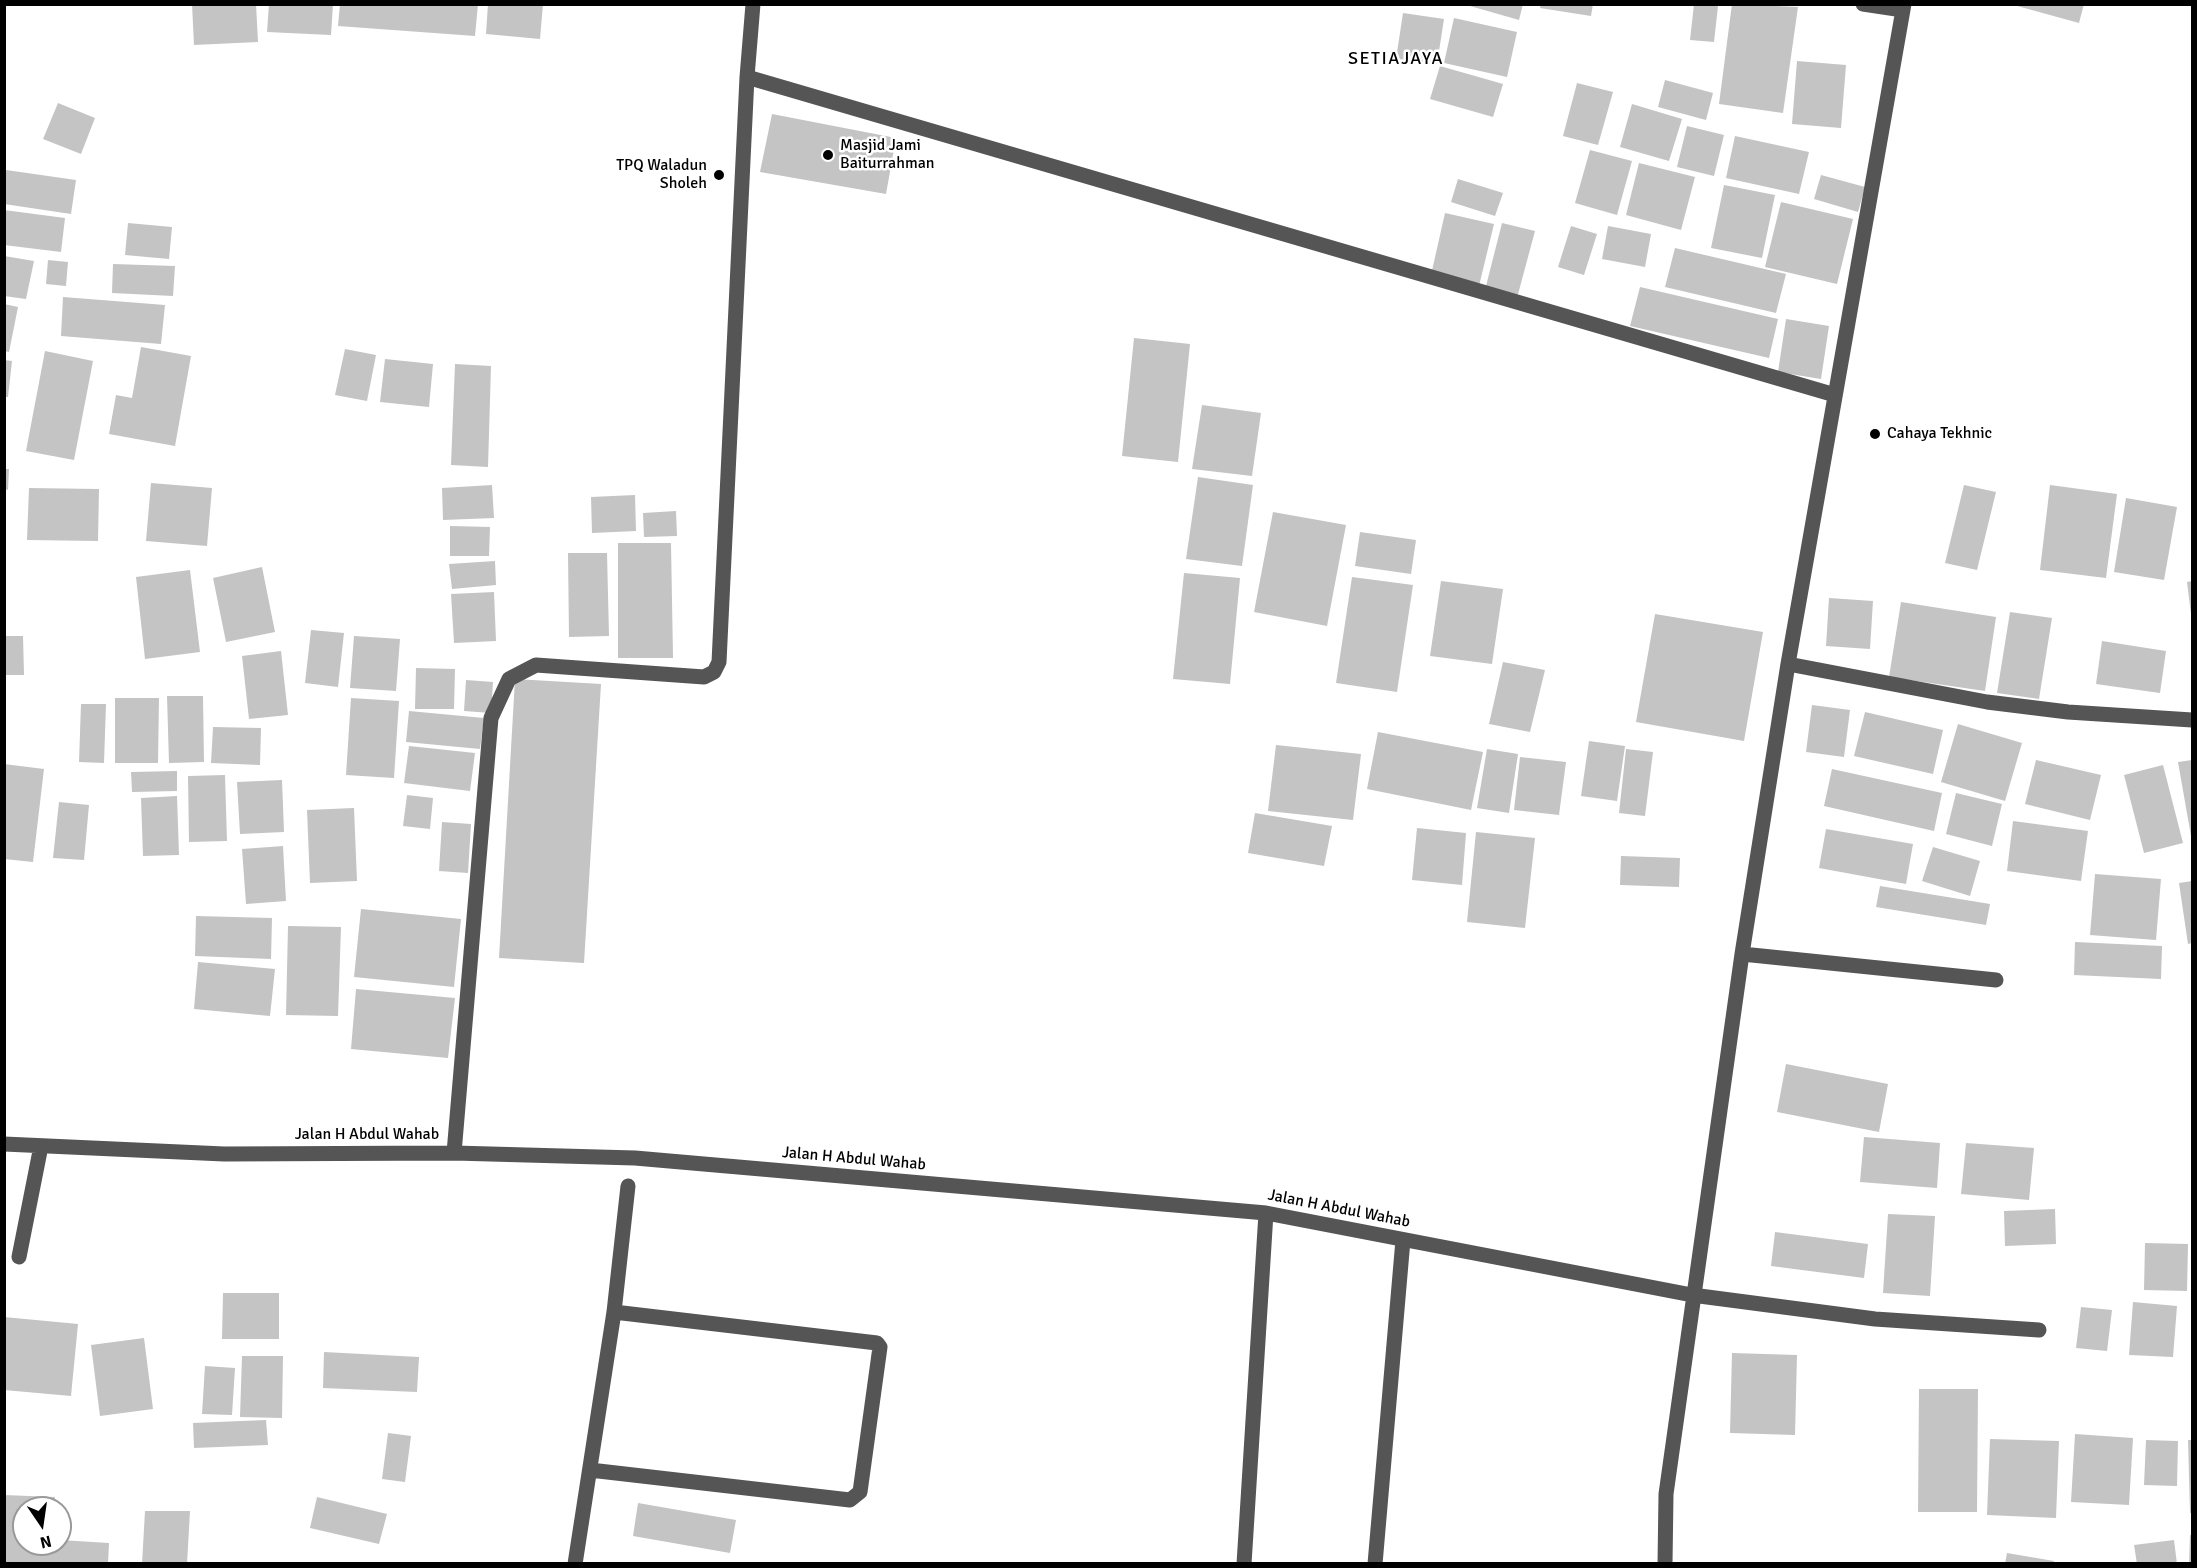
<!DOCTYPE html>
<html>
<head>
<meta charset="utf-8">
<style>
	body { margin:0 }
	#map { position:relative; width:2197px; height:1568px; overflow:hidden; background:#fff; font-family:Signika,sans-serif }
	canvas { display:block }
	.frame { position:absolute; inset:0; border:6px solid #000; pointer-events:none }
	.north { position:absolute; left:12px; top:1496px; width:60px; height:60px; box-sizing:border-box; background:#fff; border:2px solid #999; border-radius:50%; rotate:167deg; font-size:16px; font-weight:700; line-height:24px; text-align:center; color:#000 }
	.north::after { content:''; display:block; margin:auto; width:21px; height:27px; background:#000; clip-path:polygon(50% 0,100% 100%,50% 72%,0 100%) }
</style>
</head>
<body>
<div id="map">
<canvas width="2197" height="1568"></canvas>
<div class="frame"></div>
<div class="north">N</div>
</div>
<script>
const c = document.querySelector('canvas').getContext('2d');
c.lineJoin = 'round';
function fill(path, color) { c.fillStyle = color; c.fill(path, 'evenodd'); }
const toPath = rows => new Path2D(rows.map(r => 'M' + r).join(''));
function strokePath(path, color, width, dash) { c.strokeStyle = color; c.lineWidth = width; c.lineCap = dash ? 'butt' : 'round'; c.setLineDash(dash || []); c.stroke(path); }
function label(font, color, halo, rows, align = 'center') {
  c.font = font + ' Signika,sans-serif'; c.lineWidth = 5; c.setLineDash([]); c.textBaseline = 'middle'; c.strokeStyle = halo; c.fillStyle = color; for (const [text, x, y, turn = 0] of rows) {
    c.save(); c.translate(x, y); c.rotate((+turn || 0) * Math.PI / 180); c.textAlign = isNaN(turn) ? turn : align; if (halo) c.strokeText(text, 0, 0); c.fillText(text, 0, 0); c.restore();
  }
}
const building = toPath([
	[192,4,256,4,258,42,194,45],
	[269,4,333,4,331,35,267,32],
	[340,4,478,4,475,36,338,26],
	[488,4,543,4,540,39,486,34],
	[1463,4,1523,4,1519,20],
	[1541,4,1593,4,1591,16,1540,8],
	[1694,4,1718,6,1714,42,1690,40],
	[1732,4,1798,7,1783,113,1719,104],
	[2010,4,2084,4,2079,23],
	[1403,13,1444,19,1437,64,1396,59],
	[1454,18,1517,32,1507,77,1444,63],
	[1797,61,1846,65,1841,128,1792,124],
	[1440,66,1503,84,1493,117,1430,99],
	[1665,80,1713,93,1706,120,1658,107],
	[1577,83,1613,92,1598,145,1563,136],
	[58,103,95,118,81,154,43,139],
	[1632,104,1682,119,1669,161,1620,147],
	[772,114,896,138,886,194,760,172],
	[1687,126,1724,135,1714,176,1677,167],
	[1735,136,1809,152,1799,194,1726,178],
	[1590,150,1632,161,1617,215,1575,203],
	[1639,163,1695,177,1681,230,1626,215],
	[6,170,76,180,71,214,4,204],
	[1821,175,1865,187,1858,212,1814,199],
	[1458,179,1503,193,1495,216,1451,202],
	[1724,185,1775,195,1762,258,1711,248],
	[1781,202,1853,219,1837,284,1765,267],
	[4,210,65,218,61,252,4,245],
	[1445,213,1494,224,1479,286,1431,275],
	[128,223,172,227,169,259,125,255],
	[1502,223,1535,231,1517,298,1485,290],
	[1571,226,1597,234,1584,275,1558,267],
	[1608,226,1651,234,1645,267,1602,259],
	[1675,248,1786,274,1776,313,1665,287],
	[4,256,34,261,26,299,4,296],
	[48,260,68,262,66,286,46,284],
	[113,264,175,266,173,296,112,293],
	[1640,287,1778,319,1769,358,1630,326],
	[63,297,165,305,161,344,61,336],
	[4,304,18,307,9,352,4,351],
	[1786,319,1829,326,1821,379,1778,372],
	[1134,338,1190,344,1178,462,1122,456],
	[141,347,191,356,175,446,109,434,116,395,132,398],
	[345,349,376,355,367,401,335,395],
	[45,351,93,361,74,460,26,451],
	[385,359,433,364,429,407,380,402],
	[4,360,12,361,8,397,4,397],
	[455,364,491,366,488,467,451,465],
	[1202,405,1261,413,1252,476,1192,469],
	[4,469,9,469,8,490,4,489],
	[1198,477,1253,485,1242,566,1186,559],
	[151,483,212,488,207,546,146,541],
	[492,485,494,518,443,520,442,488],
	[1964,485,1996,492,1977,570,1945,563],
	[2050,485,2117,494,2106,578,2040,570],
	[29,488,99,489,98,541,27,540],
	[635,495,636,531,592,533,591,497],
	[2126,498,2177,507,2164,580,2114,572],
	[676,511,677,536,644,537,643,513],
	[1273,512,1346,525,1327,626,1254,612],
	[450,526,490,527,489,556,450,556],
	[1360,532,1416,540,1411,574,1355,566],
	[618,543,671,543,673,658,618,658],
	[568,553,607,553,609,636,569,637],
	[495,561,496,585,452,589,449,564],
	[262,567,275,632,226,642,213,578],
	[190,570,200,652,145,659,136,577],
	[1184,573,1240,578,1230,684,1173,679],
	[1352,577,1413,585,1397,692,1336,683],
	[1441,581,1503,589,1492,664,1430,656],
	[2192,581,2192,614,2191,614,2187,582],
	[494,592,496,641,454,643,451,594],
	[1829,598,1873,601,1870,649,1826,646],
	[1901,602,1996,617,1985,691,1889,677],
	[2010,612,2052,618,2039,699,1997,693],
	[1655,614,1763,632,1744,741,1636,722],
	[311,630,344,633,338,687,305,683],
	[5,636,23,636,24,675,5,675],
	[354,636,400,639,396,691,350,688],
	[2102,641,2166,651,2160,693,2096,684],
	[281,651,288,715,249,719,242,656],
	[1503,662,1545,670,1530,732,1489,724],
	[416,668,455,669,454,709,415,709],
	[515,679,601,684,584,963,499,958],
	[466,680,493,682,491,713,464,711],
	[167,696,203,696,204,762,169,763],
	[115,698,159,698,158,763,115,763],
	[351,698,399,701,394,778,346,775],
	[81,704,106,704,104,763,79,762],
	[1812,705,1850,710,1844,757,1806,752],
	[409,711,484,718,480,749,406,742],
	[1865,712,1943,730,1933,774,1854,756],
	[1958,724,2022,743,2005,801,1941,782],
	[213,727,261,728,260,765,211,763],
	[1378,732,1483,752,1471,810,1367,789],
	[1589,741,1625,746,1617,801,1581,796],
	[1276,745,1361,754,1353,820,1268,811],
	[409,746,475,753,470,791,404,783],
	[1487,749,1518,754,1509,813,1477,808],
	[1626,749,1653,752,1645,816,1619,813],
	[1520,757,1566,762,1559,815,1514,810],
	[2036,760,2101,775,2090,820,2025,804],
	[2192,760,2192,836,2191,836,2178,762],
	[4,764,44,769,33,862,4,859],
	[2163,765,2183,843,2144,853,2124,775],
	[1832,769,1942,793,1934,831,1824,806],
	[177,771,177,791,132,792,131,772],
	[225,775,227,841,189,842,188,776],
	[282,780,284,832,240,834,237,782],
	[1956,793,2002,804,1992,846,1946,834],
	[407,795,433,798,430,829,403,826],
	[177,796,179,855,143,856,141,798],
	[59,802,89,805,84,860,53,858],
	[354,808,357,881,310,883,307,810],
	[1255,813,1332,826,1324,866,1248,853],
	[2013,821,2088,831,2081,881,2007,871],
	[442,822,471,824,468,873,439,871],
	[1417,828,1466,833,1462,885,1412,880],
	[1826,829,1913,844,1906,884,1819,868],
	[1476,832,1535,838,1525,928,1467,922],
	[283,846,286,901,246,904,242,849],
	[1933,847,1980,861,1970,896,1922,881],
	[1621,856,1680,858,1679,887,1620,885],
	[2095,874,2161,879,2156,940,2090,935],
	[2192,881,2192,943,2188,944,2179,883],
	[1880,886,1990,904,1986,925,1876,907],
	[361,909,461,919,454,987,354,977],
	[196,916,272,918,271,959,195,956],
	[288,926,341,927,338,1016,286,1015],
	[2075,942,2162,946,2161,979,2074,975],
	[198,962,275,969,270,1016,194,1009],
	[356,989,455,998,448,1058,351,1049],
	[1786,1064,1888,1084,1879,1132,1777,1112],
	[1864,1137,1940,1143,1937,1188,1860,1182],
	[1966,1143,2034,1148,2029,1200,1961,1194],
	[2055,1209,2056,1244,2005,1246,2004,1211],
	[1888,1214,1935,1216,1930,1296,1883,1293],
	[1775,1232,1868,1244,1864,1278,1771,1266],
	[2145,1243,2188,1244,2187,1291,2144,1290],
	[223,1293,279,1293,279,1339,222,1339],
	[2133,1302,2177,1306,2173,1357,2129,1355],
	[2081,1307,2112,1310,2107,1351,2076,1348],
	[4,1317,78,1324,71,1396,4,1390],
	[144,1338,153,1409,100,1416,91,1345],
	[324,1352,419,1357,417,1392,323,1388],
	[1732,1353,1797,1355,1795,1435,1730,1433],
	[242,1356,283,1356,282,1418,240,1417],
	[205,1366,235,1368,232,1415,202,1414],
	[1919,1389,1978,1389,1977,1512,1918,1512],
	[266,1420,268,1445,194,1448,193,1423],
	[388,1433,411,1436,405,1482,382,1479],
	[2075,1434,2133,1438,2129,1505,2071,1502],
	[1990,1439,2059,1441,2056,1518,1987,1515],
	[2146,1440,2178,1441,2177,1486,2144,1485],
	[2188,1440,2192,1440,2192,1513,2190,1513],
	[4,1495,55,1497,54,1508,24,1508,24,1544,60,1544,60,1540,109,1543,108,1564,4,1564],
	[317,1497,387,1514,379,1544,310,1528],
	[638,1503,736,1520,730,1553,633,1536],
	[145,1511,190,1511,187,1564,142,1564],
	[2190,1535,2192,1535,2192,1564,2189,1564],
	[2174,1540,2177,1564,2137,1564,2134,1545],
	[2007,1553,2054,1561,2053,1564,2005,1564]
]);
const minor = toPath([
	[1863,4,1903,10],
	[747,77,1835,395],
	[1788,664,1987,702,2068,712,2192,720],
	[1742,954,1996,980],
	[4,1144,224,1154,454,1153,635,1158,1266,1213,1692,1295,1875,1319,2039,1330],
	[454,1153,491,718,509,679,536,665,704,677,714,672,719,662,747,77,753,4],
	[19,1257,41,1146],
	[590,1470,850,1500,860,1492,880,1347,877,1343,614,1312],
	[575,1564,614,1312,628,1186],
	[1244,1564,1266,1213],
	[1375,1564,1403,1240],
	[1665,1564,1666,1494,1742,954,1788,664,1904,4]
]);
const markers = [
	[828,155,6,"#000"],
	[719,175,6,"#000"],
	[1875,434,6,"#000"]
];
const poiNames = [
	["Masjid Jami",840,146],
	["Baiturrahman",840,164],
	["TPQ Waladun",707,166,"right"],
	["Sholeh",707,184,"right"],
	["Cahaya Tekhnic",1887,434]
];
const streetNames = [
	["Jalan H Abdul Wahab",367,1135],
	["Jalan H Abdul Wahab",854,1159,5],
	["Jalan H Abdul Wahab",1339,1209,11]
];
const neighbourhoodNames = [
	["SETIAJAYA",1396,59]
];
fill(building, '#c4c4c4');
strokePath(minor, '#555', 15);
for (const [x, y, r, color] of markers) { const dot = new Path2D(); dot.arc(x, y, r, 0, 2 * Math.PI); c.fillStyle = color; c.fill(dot); strokePath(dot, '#fff', 2); }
label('16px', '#000', '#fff', poiNames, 'left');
label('16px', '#000', '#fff', streetNames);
c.letterSpacing = '1.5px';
label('18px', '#000', '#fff', neighbourhoodNames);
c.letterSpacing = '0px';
</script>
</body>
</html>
